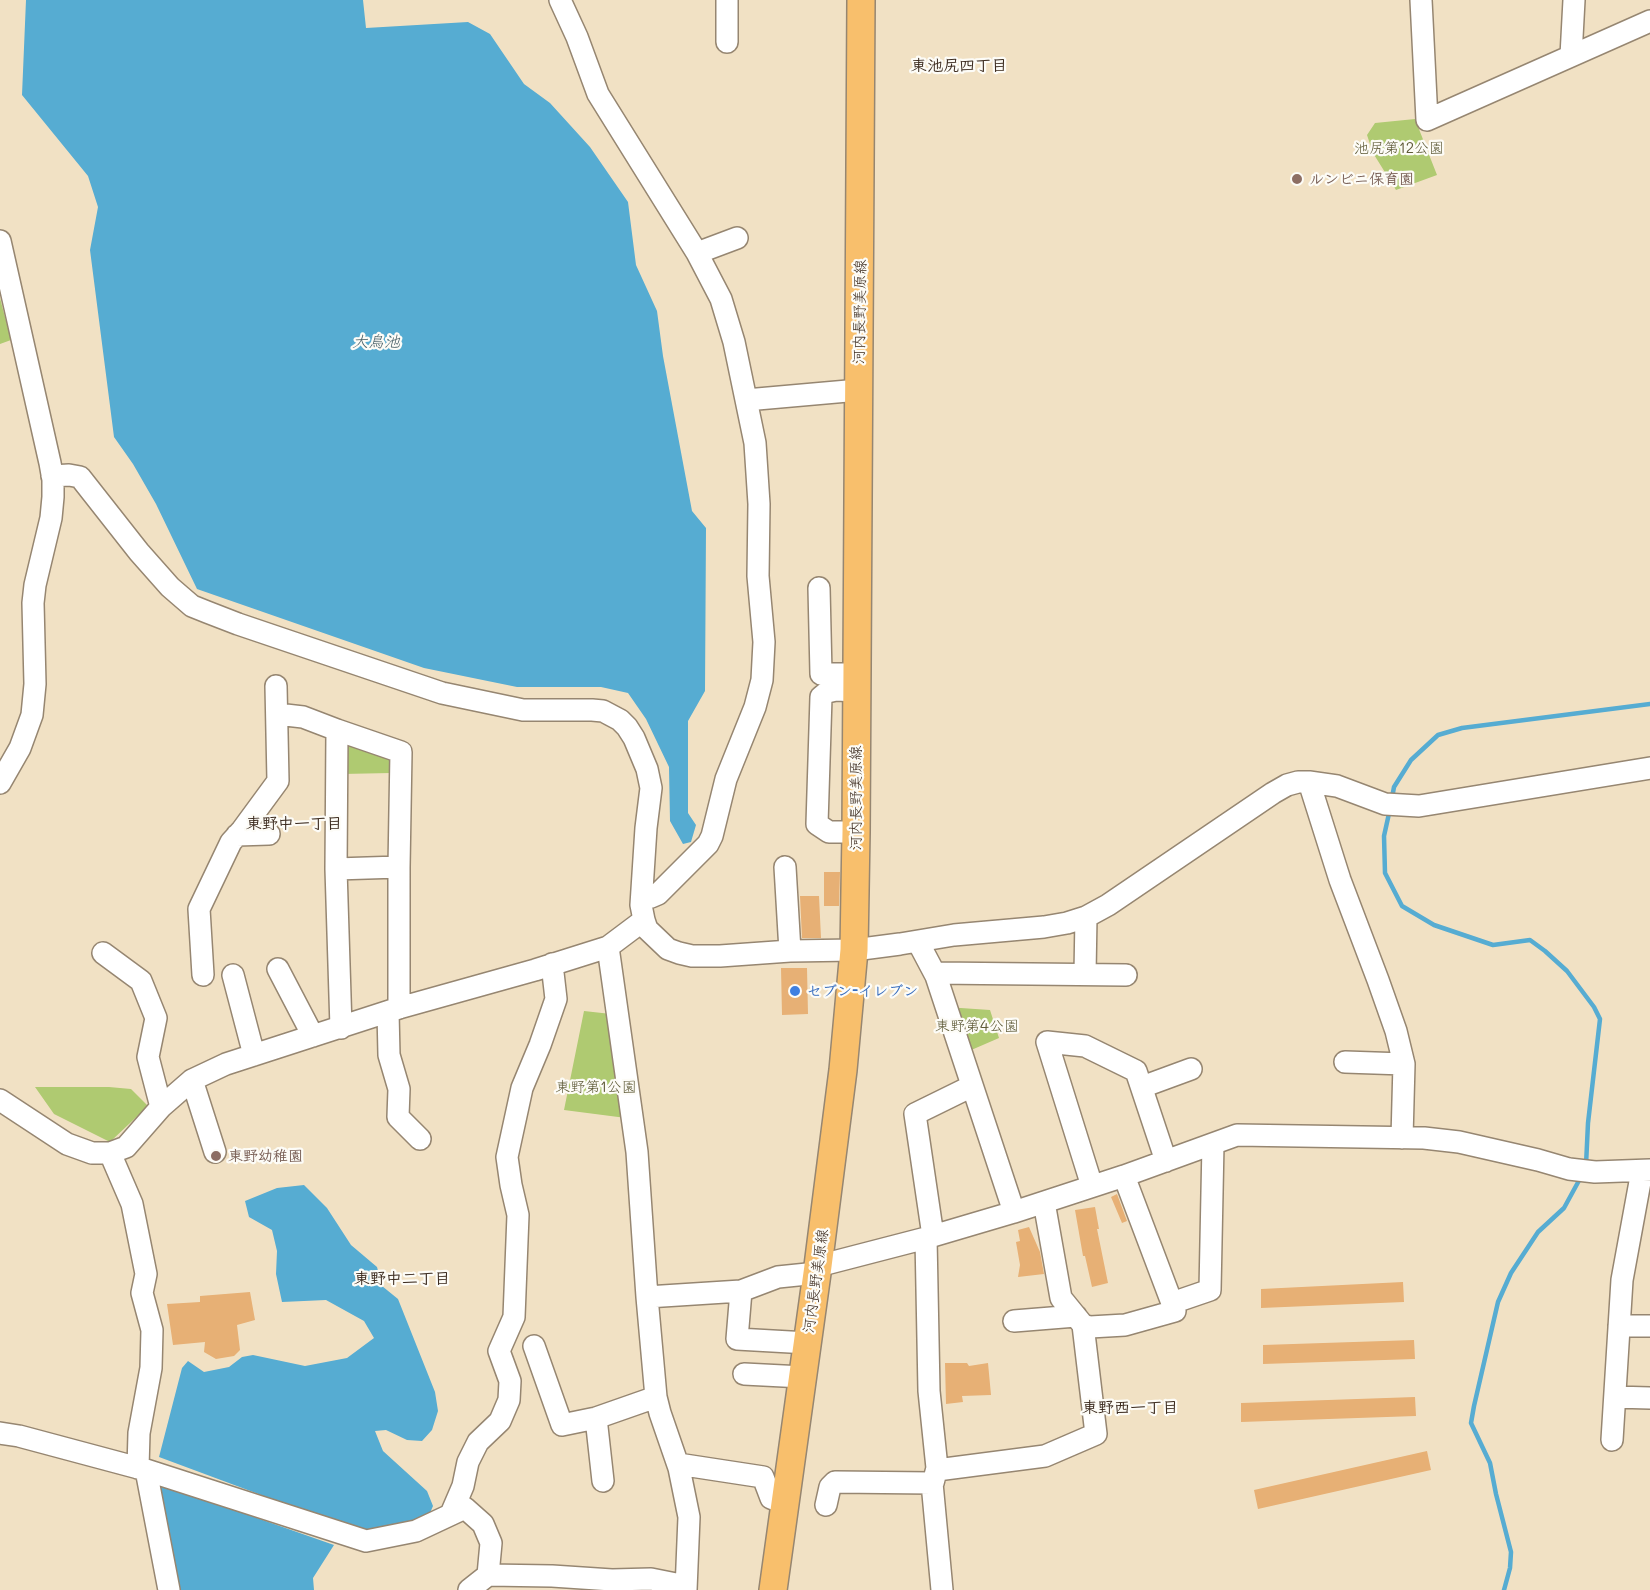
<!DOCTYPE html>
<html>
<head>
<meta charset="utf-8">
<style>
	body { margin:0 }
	canvas { display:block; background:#f1e1c4 }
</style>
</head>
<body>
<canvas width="1650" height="1590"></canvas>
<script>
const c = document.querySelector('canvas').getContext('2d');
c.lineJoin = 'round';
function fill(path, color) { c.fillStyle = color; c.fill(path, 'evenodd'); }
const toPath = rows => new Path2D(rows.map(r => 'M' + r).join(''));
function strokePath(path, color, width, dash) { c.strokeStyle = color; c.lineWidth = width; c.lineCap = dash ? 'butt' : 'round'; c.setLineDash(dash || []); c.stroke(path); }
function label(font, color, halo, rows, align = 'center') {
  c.font = font + ' Mali,"Klee One",sans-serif'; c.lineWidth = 4.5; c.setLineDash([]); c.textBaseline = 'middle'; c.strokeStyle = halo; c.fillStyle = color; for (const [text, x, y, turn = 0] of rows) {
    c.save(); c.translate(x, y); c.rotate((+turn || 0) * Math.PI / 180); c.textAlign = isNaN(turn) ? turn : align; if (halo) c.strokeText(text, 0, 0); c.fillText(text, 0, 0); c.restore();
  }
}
const green = toPath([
	[1415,119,1437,175,1396,190,1373,153,1367,135,1375,123],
	[0,298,11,340,0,344],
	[349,742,390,757,391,773,342,774,342,747],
	[946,1007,990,1010,999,1038,969,1051],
	[584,1011,611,1014,626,1118,564,1110],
	[35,1087,109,1087,131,1089,148,1106,110,1142,54,1114]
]);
const water = toPath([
	[26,0,363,0,366,28,468,22,490,34,524,84,550,103,590,147,628,202,636,265,657,311,663,356,692,511,706,528,705,691,688,721,688,813,696,825,691,842,683,844,670,821,669,767,646,719,628,693,601,687,517,687,424,668,197,589,156,504,133,464,114,437,90,250,98,207,88,176,22,95],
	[304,1185,327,1208,351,1245,377,1267,382,1286,398,1299,435,1392,438,1411,432,1430,422,1441,407,1440,386,1430,375,1431,383,1451,427,1491,433,1506,427,1520,366,1534,159,1457,182,1368,188,1361,204,1372,229,1367,242,1357,253,1355,305,1366,347,1358,374,1338,364,1321,326,1300,282,1302,276,1274,277,1251,272,1230,249,1217,245,1201,277,1188],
	[160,1484,334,1545,313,1578,314,1590,177,1590]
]);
const stream = toPath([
	[1392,798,1394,787,1411,760,1438,735,1462,728,1650,704],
	[1390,809,1384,836,1385,873,1402,906,1434,925,1493,945,1530,940,1545,951,1567,971,1594,1007,1600,1019,1588,1123,1586,1165],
	[1504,1590,1510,1568,1511,1552,1496,1494,1490,1463,1471,1423,1474,1406,1498,1302,1511,1273,1538,1232,1564,1208,1582,1175]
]);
const building = toPath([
	[824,872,840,872,839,906,824,906],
	[800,896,819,896,821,938,802,938],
	[781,968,807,968,808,1014,782,1015],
	[1117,1194,1127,1221,1122,1223,1111,1197],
	[1095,1207,1099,1229,1097,1229,1108,1283,1092,1287,1085,1256,1083,1256,1075,1210],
	[1029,1227,1040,1252,1044,1274,1018,1277,1020,1265,1016,1242,1020,1241,1018,1230],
	[1403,1282,1404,1302,1261,1308,1261,1289],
	[250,1292,255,1320,237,1325,240,1350,234,1356,216,1359,204,1352,205,1342,173,1345,167,1304,200,1302,200,1296],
	[1414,1340,1415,1359,1263,1364,1263,1345],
	[945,1363,967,1363,969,1366,988,1363,991,1395,962,1396,963,1402,946,1404],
	[1415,1397,1416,1416,1241,1422,1241,1403],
	[1427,1451,1431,1470,1258,1509,1254,1490]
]);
const minor = toPath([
	[560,0,577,37,598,94,697,253,721,299,734,342,755,443,759,504,758,576,764,642,762,680,755,707,726,779,712,836,708,844,658,894,651,897,642,897],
	[727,0,727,42],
	[1421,0,1427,120,1650,21],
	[1571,56,1574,0],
	[0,241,50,463,53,480,53,497,51,518,35,585,33,603,35,684,32,715,20,748,0,783],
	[697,253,737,238],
	[746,400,859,390],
	[52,476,69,475,80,477,139,552,170,587,192,606,207,612,238,624,442,693,523,710,592,710,603,711,620,720,627,727,634,738,647,769,651,788,646,828,641,905,644,920,647,929,668,949,679,953,692,956,720,956,790,951,854,950,900,944,954,935,1044,927,1067,923,1086,917,1108,905,1273,793,1287,785,1298,782,1309,782,1337,786,1385,804,1419,806,1650,768],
	[819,588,821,674,857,674],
	[277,714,303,717,337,730],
	[1309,782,1340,880,1378,980,1396,1031,1404,1064,1402,1138],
	[856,832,829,832,817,824,821,697,827,692,836,690,857,691],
	[237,835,269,834],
	[785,867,790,951],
	[336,869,399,867],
	[918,942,936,976,1014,1212],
	[608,947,637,1152,647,1297,656,1397,660,1413,679,1468,689,1517,686,1590],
	[103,953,141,981,156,1018,148,1057,161,1107],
	[278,969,313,1036],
	[935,973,1126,975],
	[1085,974,1086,917],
	[203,975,199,909,231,842,242,830,278,781,276,686],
	[233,975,254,1055],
	[388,1012,389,1055,399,1089,398,1117,420,1139],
	[341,1028,336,869,337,730,401,752,399,867,399,1008],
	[1345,1062,1404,1064],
	[192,1080,215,1152],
	[1142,1087,1191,1069],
	[0,1100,67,1144,92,1153,110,1153,126,1147,161,1107,192,1080,226,1064,399,1008,535,970,608,947,644,920],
	[110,1153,132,1204,146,1274,142,1293,152,1330,151,1368,139,1433,138,1468],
	[1124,1176,1172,1303,1210,1290,1213,1144],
	[1092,1186,1047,1042,1085,1046,1136,1071,1166,1161],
	[1044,1202,1061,1298,1083,1325,1090,1327,1125,1325,1175,1311],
	[933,1236,915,1114,972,1086],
	[926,1238,929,1391,937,1468,933,1483],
	[818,1266,926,1238,1014,1212,1124,1176,1237,1135,1424,1138,1459,1142,1538,1160,1569,1169,1595,1172,1650,1170],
	[741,1291,737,1339,808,1343],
	[647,1297,741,1291,778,1277,817,1273],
	[1014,1321,1076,1316],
	[1619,1326,1650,1326],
	[534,1346,562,1425,596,1418,656,1397],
	[744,1374,803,1377],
	[1615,1397,1650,1398],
	[596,1418,603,1481],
	[0,1433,19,1436,146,1470,366,1541,416,1531,465,1508,483,1524,491,1543,488,1575,469,1590],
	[1612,1440,1622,1280,1642,1171],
	[678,1464,763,1477,771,1498,786,1504],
	[146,1470,169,1590],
	[937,1470,1045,1456,1096,1434,1083,1325],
	[826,1505,830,1487,835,1482,932,1483,942,1590],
	[451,1514,463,1486,468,1462,478,1442,500,1421,509,1400,510,1381,499,1351,514,1317,518,1215,511,1185,507,1157,522,1088,540,1045,556,999,552,964],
	[488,1575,552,1576,612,1580,651,1579,686,1586]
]);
const major = toPath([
	[773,1590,818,1266,843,1070,854,950,856,832,861,0]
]);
const markers = [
	[1297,179,6,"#8d6e63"],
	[795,991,6,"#3f7fe0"],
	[216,1156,6,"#8d6e63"]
];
const parkNames = [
	["池尻第12公園",1399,148],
	["東野第4公園",977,1026],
	["東野第1公園",596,1087]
];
const educationNames = [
	["ルンビニ保育園",1309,179],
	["東野幼稚園",228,1156]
];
const streetNames = [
	["河内長野美原線",860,312,-89],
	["河内長野美原線",856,798,-90],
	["河内長野美原線",816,1281,-82]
];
const shopNames = [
	["セブン-イレブン",807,991]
];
const neighbourhoodNames = [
	["東池尻四丁目",959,66],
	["東野中一丁目",294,824],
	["東野中二丁目",402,1279],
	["東野西一丁目",1130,1408]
];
const waterNames = [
	["大鳥池",376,342]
];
fill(green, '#afca71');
fill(water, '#56acd2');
strokePath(stream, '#56acd2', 4.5);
fill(building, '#e7b075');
strokePath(minor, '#968671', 24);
strokePath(major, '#968671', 30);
strokePath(minor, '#fff', 21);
strokePath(major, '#f8bf6c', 27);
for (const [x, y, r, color] of markers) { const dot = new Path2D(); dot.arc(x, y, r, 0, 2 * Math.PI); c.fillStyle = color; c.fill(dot); strokePath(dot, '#fdfcf7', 2); }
label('15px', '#5e5a37', '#fdfcf7', parkNames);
label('bold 15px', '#785e54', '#fdfcf7', educationNames, 'left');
label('15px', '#3b2a1e', '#fdfcf7', streetNames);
label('bold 15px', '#366cbe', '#fdfcf7', shopNames, 'left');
label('bold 16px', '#3b2a1e', '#fdfcf7', neighbourhoodNames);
label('italic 16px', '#465e66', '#fdfcf7', waterNames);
</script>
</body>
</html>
